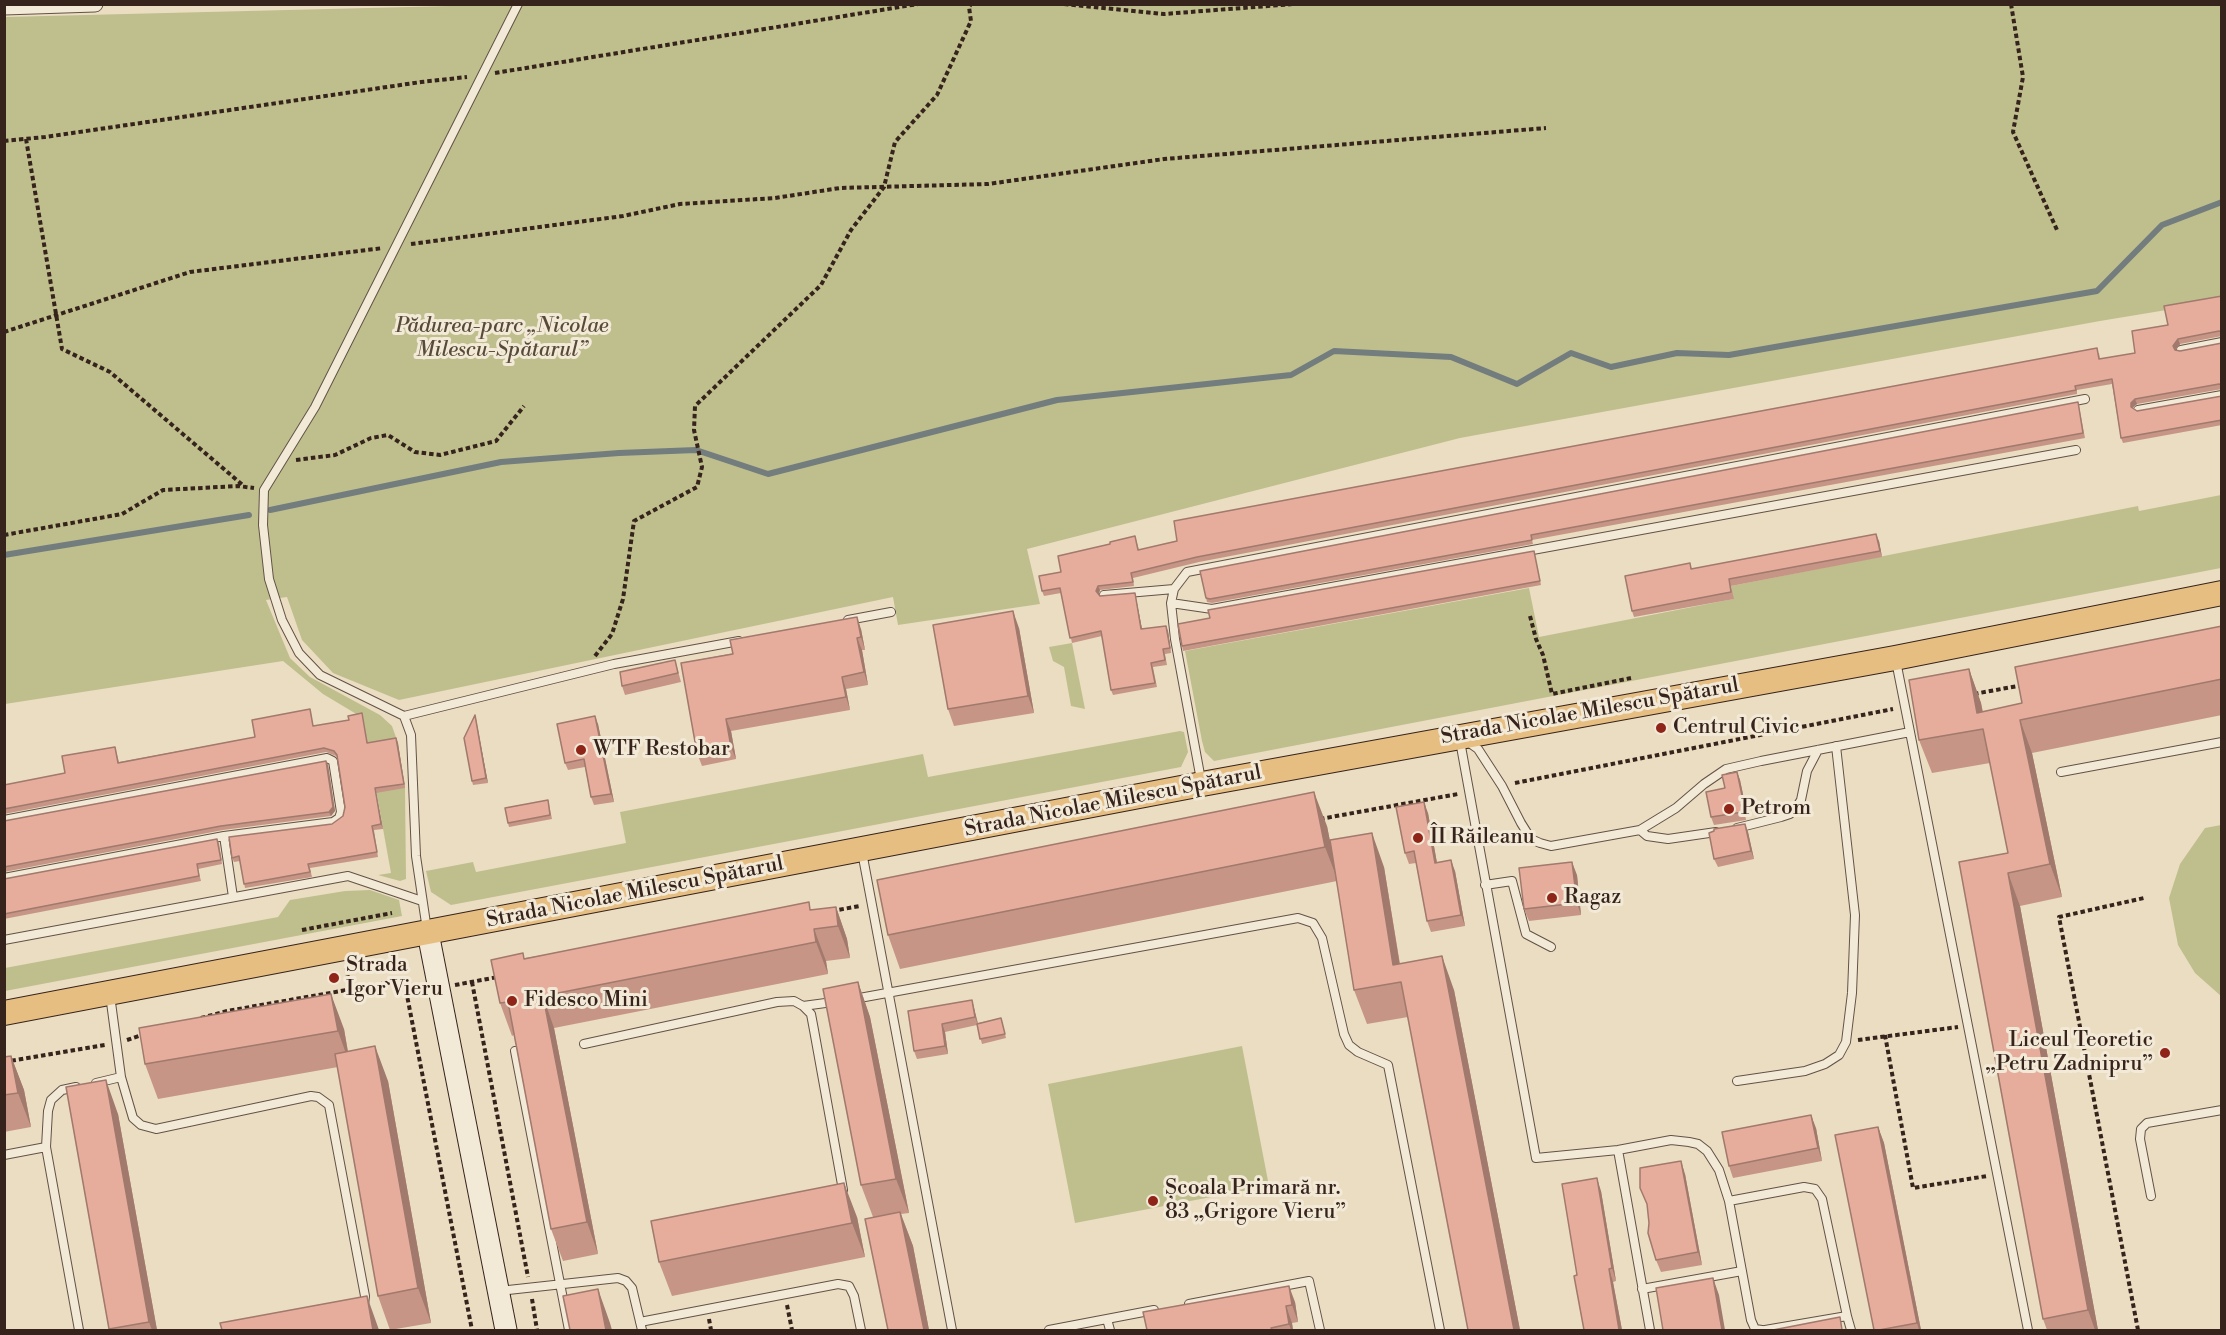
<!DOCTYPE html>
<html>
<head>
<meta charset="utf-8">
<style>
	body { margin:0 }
	#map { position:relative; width:2226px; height:1335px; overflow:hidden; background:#ebddc2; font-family:"Libre Bodoni",serif }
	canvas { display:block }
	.frame { position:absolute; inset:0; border:6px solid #36231c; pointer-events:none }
</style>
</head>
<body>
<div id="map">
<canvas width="2226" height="1335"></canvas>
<div class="frame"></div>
</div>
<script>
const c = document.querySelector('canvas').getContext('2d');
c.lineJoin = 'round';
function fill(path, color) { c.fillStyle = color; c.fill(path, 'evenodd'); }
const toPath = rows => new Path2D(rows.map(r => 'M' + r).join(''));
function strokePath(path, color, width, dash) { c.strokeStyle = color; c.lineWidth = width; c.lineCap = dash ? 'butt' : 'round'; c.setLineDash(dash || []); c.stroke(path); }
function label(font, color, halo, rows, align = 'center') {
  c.font = font + ' "Libre Bodoni",serif'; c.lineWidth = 6; c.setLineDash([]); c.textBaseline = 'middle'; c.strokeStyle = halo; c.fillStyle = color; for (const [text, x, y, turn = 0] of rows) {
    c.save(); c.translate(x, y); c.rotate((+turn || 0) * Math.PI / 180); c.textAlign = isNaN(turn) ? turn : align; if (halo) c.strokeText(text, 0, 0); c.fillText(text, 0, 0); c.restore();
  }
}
const green = toPath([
	[529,4,2221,5,2221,301,2100,321,1460,438,1027,549,1040,604,898,625,893,597,399,700,333,673,302,640,287,597,266,600,290,658,310,677,380,715,392,726,398,743,405,788,406,879,400,881,378,875,391,873,363,718,323,694,283,661,5,704,5,17],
	[2221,495,2221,568,1214,761,1205,752,1202,741,1185,651,1529,588,1539,637,1733,599,1731,586,2138,506,2139,511],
	[1072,643,1085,709,1071,706,1064,667,1053,661,1049,647],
	[1180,731,1184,732,1188,752,1181,767,451,905,431,892,426,871,473,862,476,872,626,843,620,812,923,754,928,777],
	[2221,825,2222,825,2221,996,2195,973,2178,945,2169,898,2180,864,2205,828],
	[370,890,399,900,402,916,5,991,5,968,278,917,290,900,345,891],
	[1242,1046,1269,1186,1075,1223,1048,1084]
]);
const stream = toPath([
	[270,510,501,462,619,453,696,450,768,474,1057,400,1291,375,1334,351,1451,357,1517,384,1571,353,1611,367,1677,353,1729,355,2097,291,2162,225,2222,202],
	[4,555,249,515]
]);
const path = toPath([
	[1064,4,1164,14,1294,4],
	[2011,4,2023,77,2013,132,2057,230],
	[495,73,918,4],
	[26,139,62,349,110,372,245,487],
	[4,141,45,137,421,82,467,77],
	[411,244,623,216,680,204,775,198,840,188,988,184,1164,159,1546,128],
	[4,332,190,272,383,248],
	[296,460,335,455,371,438,388,435,415,452,440,455,496,441,524,406],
	[4,535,122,514,163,490,238,486,254,488],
	[1530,616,1536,639,1543,655,1552,694,1631,678],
	[595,656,612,634,623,599,634,521,697,487,702,467,694,430,695,406,821,285,851,230,884,187,895,142,937,95,971,21,969,7,971,4],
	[1974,694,2023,685],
	[1515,783,1893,709],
	[1320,819,1458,794],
	[832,911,860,906],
	[302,930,392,913],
	[346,968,350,988],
	[472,982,528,1277],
	[455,985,498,977],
	[407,993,421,991],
	[201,1018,227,1011,404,980,472,1330],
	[1885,1035,1913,1188,1987,1176],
	[127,1040,145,1034],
	[1858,1040,1958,1027],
	[4,1062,105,1045],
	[532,1299,537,1330],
	[787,1305,792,1330],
	[709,1319,711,1330],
	[2138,1330,2059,917,2144,898]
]);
const lane = toPath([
	[2181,350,2222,342],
	[2138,410,2222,395],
	[1104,595,1174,589],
	[1171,603,1212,609,2076,450],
	[848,620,891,612],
	[1896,661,2028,1330],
	[404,716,614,664,739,641],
	[1460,741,1536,1158,1618,1150,1671,1140,1689,1142,1698,1144,1707,1151,1719,1170,1729,1201,1751,1320,1755,1329,1762,1330],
	[1468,742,1478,749,1502,786,1521,823,1531,839,1540,843,1551,846,1640,830,1676,808,1704,784,1726,769,1761,761,1910,732],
	[2061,772,2222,742],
	[1201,780,1175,639,1171,603,1174,589,1187,572,2085,399],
	[4,820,327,758,333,761,341,812,339,818,333,822,224,836,4,878],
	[1737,828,1781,817,1790,814,1796,808,1801,800,1807,771,1818,750],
	[1640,830,1647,836,1668,839,1716,832],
	[224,836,233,897],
	[862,852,952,1330],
	[1485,885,1512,881,1526,934,1551,947],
	[427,930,416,856,411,735,404,716,320,675,299,653,282,620,269,579,263,525,264,490,315,407,518,4],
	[4,940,348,876,422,901],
	[110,995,121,1077,133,1118,141,1125,156,1129,311,1096,318,1097,329,1105,365,1296,364,1305],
	[854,999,1298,918,1313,923,1322,938,1344,1034,1349,1045,1358,1052,1388,1065,1440,1330],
	[803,1006,811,1014,814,1030,843,1190],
	[584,1044,777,1002,794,1001,803,1006,833,1002],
	[515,1051,569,1330],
	[1737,1081,1805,1071,1825,1064,1839,1055,1846,1042,1852,993,1855,915,1836,746],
	[96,1083,121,1077],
	[76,1087,62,1090,51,1100,48,1111,46,1147,79,1330],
	[1618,1150,1650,1330],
	[4,1155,46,1147],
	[2151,1196,2140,1139,2141,1129,2147,1123,2222,1110],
	[1729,1201,1804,1187,1815,1189,1822,1199,1847,1316],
	[1642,1289,1742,1271],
	[499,1291,618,1278,626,1281,632,1288,642,1330],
	[1189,1304,1309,1281,1320,1330],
	[1107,1319,1110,1330],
	[640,1322,838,1284,849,1286,854,1296,861,1330],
	[1049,1330,1154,1310],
	[1765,1330,1847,1316,1851,1330]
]);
const street = toPath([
	[4,7,95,4]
]);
const secondary = toPath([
	[428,933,506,1330]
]);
const primary = toPath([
	[4,1013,1202,784,1895,658,2222,593]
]);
const wall = toPath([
	[2222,296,2222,336,2180,344,2176,350,2180,351,2222,343,2222,389,2137,404,2133,408,2137,411,2222,396,2222,425,2123,443,2121,438,2112,384,2077,390,2077,394,1199,562,1133,578,1134,586,1100,590,1099,594,1100,596,1136,598,1142,629,1168,631,1171,653,1165,654,1167,665,1153,667,1157,687,1113,695,1111,690,1102,636,1072,643,1061,593,1044,596,1042,591,1061,572,1110,544,1135,536,1139,550,2099,353,2100,359,2135,353,2168,325],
	[2079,406,2085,438,1532,540,1533,544,1212,603,1207,602,1206,598],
	[1879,541,1882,557,1731,586,1734,599,1634,617,1632,611,1690,563,1692,569],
	[1534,551,1541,585,1183,651,1182,646,1210,618],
	[2222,626,2222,715,2032,753,2062,897,2020,906,2098,1330,2047,1330,2043,1319,1959,862,2008,853,1990,763,1932,773,1919,740,1969,669,1981,703,1983,712,2022,703],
	[1019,628,1034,713,954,726,948,709],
	[861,629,865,650,862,650,868,685,846,689,850,710,731,731,736,759,702,766,697,753,681,663],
	[675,660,681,682,625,695,622,686],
	[311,713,313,726,349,720,362,713,368,743,396,738,405,788,376,793,383,829,374,830,378,857,310,868,312,877,245,888,240,861,234,862,232,858,332,824,343,816,345,807,338,758,336,756,326,752,4,814,4,785,65,773,115,747,119,762,255,737],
	[475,715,488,783,473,785,472,781],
	[598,724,614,802,594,805,591,797,585,767,568,770,565,763],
	[328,765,335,811,331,816,223,830,4,872,4,821],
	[1737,772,1740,780,1747,813,1745,814,1746,820,1714,825,1711,817,1725,788],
	[549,804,552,819,509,827,508,823],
	[1428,813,1437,863,1455,871,1465,926,1431,932,1427,921,1416,863,1409,864,1405,853],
	[1327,826,1333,857,1384,867,1400,964,1454,990,1520,1330,1468,1330,1408,1017,1367,1024,1354,990,1337,881,900,969,888,935],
	[1714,831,1748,832,1754,859,1718,867,1714,859],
	[219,843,222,864,198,869,201,881,4,919,4,879],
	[1577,875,1581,915,1529,921,1524,909],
	[836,907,847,939,850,958,826,961,828,974,554,1028,598,1254,563,1261,551,1229,514,1035,512,1036,500,1003,525,958,812,910],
	[858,982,870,1017,909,1213,901,1214,913,1246,929,1330,888,1330,873,1217,861,1185],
	[972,1000,974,1008,978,1023,1001,1018,1006,1038,982,1044,977,1025,945,1032,948,1054,917,1059,914,1051,908,1011],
	[344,1029,348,1051,388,1081,431,1323,390,1330,378,1296,338,1067,158,1099,145,1064],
	[11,1056,24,1090,31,1127,4,1132,4,1057],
	[66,1087,118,1114,157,1330,109,1330],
	[1878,1127,1884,1143,1921,1330,1874,1330],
	[1816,1128,1822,1161,1733,1178,1729,1166],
	[1685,1174,1702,1265,1661,1272,1656,1260],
	[1601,1191,1616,1281,1613,1282,1622,1330,1584,1330,1577,1275],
	[857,1217,865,1257,672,1296,659,1262],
	[1295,1302,1298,1322,1292,1323,1293,1330,1147,1330]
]);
const shadedWall = toPath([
	[2178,339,2180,344,2175,351,2173,346],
	[2135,399,2137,404,2133,407,2132,412,2131,407,2131,403],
	[1876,534,1879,541,1882,557,1880,551],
	[1098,586,1100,590,1098,596,1096,591],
	[1135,593,1136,598,1143,634,1141,629],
	[1013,611,1019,628,1034,713,1028,696],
	[857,617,861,629,865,650,861,637],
	[1166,626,1168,631,1171,653,1170,648],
	[857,638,862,650,868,685,864,672],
	[1969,669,1981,703,1988,743,1977,713],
	[842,677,846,689,850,710,846,697],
	[475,715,476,719,488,783,486,778],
	[595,716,598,724,614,802,611,794],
	[726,719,731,731,736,759,731,747],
	[2020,720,2032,753,2062,897,2050,864],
	[396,738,398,743,405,788,404,784],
	[326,761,328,765,335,811,331,816,329,812],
	[1737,772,1740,780,1747,813,1744,805],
	[375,788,376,793,383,829,381,824],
	[1314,792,1327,826,1338,881,1325,847],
	[1424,802,1428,813,1439,874,1435,863],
	[1745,824,1748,832,1754,859,1751,851],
	[1372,833,1384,867,1404,991,1393,965],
	[1451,860,1455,871,1465,926,1461,915],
	[1572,862,1577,875,1581,915,1577,903],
	[2008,873,2020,906,2098,1330,2095,1330,2088,1310],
	[836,907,847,939,850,958,838,926],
	[814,929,826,961,828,974,816,942],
	[1442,956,1454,990,1520,1330,1514,1330],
	[858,982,870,1017,909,1213,896,1179],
	[331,994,344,1029,350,1065,338,1031],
	[543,996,554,1028,598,1254,587,1222],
	[972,1000,974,1008,978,1025,975,1017],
	[942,1024,945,1032,948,1054,945,1046],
	[375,1046,388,1081,431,1323,418,1288],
	[11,1056,24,1090,31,1127,18,1093],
	[106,1080,118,1114,157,1330,152,1330,149,1322],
	[1811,1115,1816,1128,1822,1161,1818,1148],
	[1878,1127,1884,1143,1921,1330,1919,1330,1917,1323],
	[1681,1161,1685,1174,1702,1265,1698,1252],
	[1597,1178,1601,1191,1616,1281,1612,1268],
	[844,1183,857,1217,865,1257,852,1223],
	[900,1212,913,1246,929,1330,924,1330],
	[1609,1269,1613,1282,1622,1330,1619,1330],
	[1713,1278,1719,1295,1725,1330,1722,1330],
	[1289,1286,1295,1302,1298,1322,1292,1305],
	[598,1289,610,1323,612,1330,606,1330],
	[367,1296,379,1330,373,1330],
	[1286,1306,1292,1323,1293,1330,1291,1330,1289,1324]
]);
const building = toPath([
	[2222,296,2222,332,2219,331,2178,339,2173,346,2175,350,2180,351,2222,343,2222,385,2219,384,2135,399,2131,403,2131,407,2137,411,2222,396,2222,420,2121,438,2112,379,2075,386,2076,390,1197,557,1131,573,1133,582,1098,586,1096,591,1100,596,1135,593,1141,629,1166,626,1170,648,1163,649,1165,660,1151,663,1155,683,1111,690,1101,631,1070,638,1060,588,1042,591,1039,576,1061,572,1058,556,1110,544,1110,542,1135,536,1138,550,1177,541,1174,521,2097,348,2099,359,2135,353,2132,331,2168,325,2164,306,2222,296],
	[2078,402,2083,433,1531,535,1532,540,1210,599,1206,598,1200,571,2078,402],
	[1876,534,1880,551,1729,579,1731,592,1632,611,1625,576,1690,563,1691,569,1876,534],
	[1534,551,1540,581,1182,646,1178,624,1210,618,1208,610,1534,551],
	[1013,611,1028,696,948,709,933,625,1013,611],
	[857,617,861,637,857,638,864,672,842,677,846,697,726,719,731,747,697,753,681,663,733,654,730,640,857,617],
	[2222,626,2222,679,2020,720,2050,864,2008,873,2088,1310,2043,1319,1959,862,2008,853,1983,729,1919,740,1909,680,1969,669,1977,713,2022,703,2015,667,2222,626],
	[675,660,678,673,622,686,620,672,675,660],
	[310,709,313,726,349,720,348,716,362,713,367,743,396,738,404,784,375,788,381,824,372,826,377,852,308,864,310,872,244,884,239,856,232,858,229,837,332,824,343,816,345,807,337,755,334,751,324,748,4,809,4,785,65,773,62,756,115,747,118,763,255,737,252,720,310,709],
	[475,715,486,778,472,781,464,738,475,715],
	[595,716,611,794,591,797,584,759,565,763,557,724,595,716],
	[326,761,333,807,329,812,221,826,4,867,4,821,326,761],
	[1737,772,1744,805,1741,805,1743,812,1711,817,1706,792,1725,788,1722,775,1737,772],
	[1314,792,1325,847,888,935,877,880,1314,792],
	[548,800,550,815,508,823,505,808,548,800],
	[1424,802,1435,863,1451,860,1461,915,1427,921,1414,851,1405,853,1396,807,1424,802],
	[1745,824,1751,851,1714,859,1709,833,1714,831,1714,829,1745,824],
	[1372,833,1393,965,1442,956,1514,1330,1468,1330,1401,982,1354,990,1330,840,1372,833],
	[217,839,221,860,197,864,199,876,4,914,4,879,217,839],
	[1572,862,1577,903,1524,909,1519,868,1572,862],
	[809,902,810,910,836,907,838,926,814,929,816,942,543,996,587,1222,551,1229,508,1002,500,1003,491,960,523,953,524,959,809,902],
	[858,982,896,1179,861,1185,823,989,858,982],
	[331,994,338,1031,145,1064,139,1028,331,994],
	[972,1000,975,1017,942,1024,945,1046,914,1051,908,1011,972,1000],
	[1001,1018,1005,1034,980,1039,977,1024,1001,1018],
	[375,1046,418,1288,378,1296,335,1054,375,1046],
	[11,1056,18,1093,4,1095,4,1057,11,1056],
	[106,1080,149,1322,109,1329,66,1087,106,1080],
	[1811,1115,1818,1148,1729,1166,1722,1132,1811,1115],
	[1878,1127,1917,1323,1879,1330,1874,1330,1835,1135,1878,1127],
	[1681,1161,1698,1252,1656,1260,1648,1233,1649,1223,1647,1204,1640,1188,1640,1168,1681,1161],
	[1597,1178,1612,1268,1609,1269,1619,1330,1584,1330,1574,1276,1577,1275,1562,1184,1597,1178],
	[844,1183,852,1223,659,1262,651,1221,844,1183],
	[900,1212,924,1330,888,1330,865,1219,900,1212],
	[1713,1278,1722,1330,1663,1330,1656,1288,1713,1278],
	[1289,1286,1292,1305,1286,1306,1289,1324,1271,1328,1272,1330,1147,1330,1143,1312,1289,1286],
	[598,1289,606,1330,570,1330,563,1296,598,1289],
	[367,1296,373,1330,222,1330,220,1323,367,1296],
	[1840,1317,1842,1330,1773,1330,1840,1317]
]);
const markers = [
	[1661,728,6,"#8f2418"],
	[581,750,6,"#8f2418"],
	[1729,809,6,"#8f2418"],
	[1418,838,6,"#8f2418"],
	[1552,898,6,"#8f2418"],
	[334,978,6,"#8f2418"],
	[512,1001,6,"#8f2418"],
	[2165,1053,6,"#8f2418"],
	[1153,1201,6,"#8f2418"]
];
const parkNames = [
	["Pădurea-parc „Nicolae",502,327],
	["Milescu-Spătarul”",502,351]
];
const streetNames = [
	["Strada Nicolae Milescu Spătarul",1590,712,-10],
	["Strada Nicolae Milescu Spătarul",1113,802,-11],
	["Strada Nicolae Milescu Spătarul",635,893,-11]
];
const poiNames = [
	["Centrul Civic",1673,728],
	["WTF Restobar",593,750],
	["Petrom",1741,809],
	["ÎI Răileanu",1430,838],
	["Ragaz",1564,898],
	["Strada",346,966],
	["Igor Vieru",346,990],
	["Fidesco Mini",524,1001],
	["Liceul Teoretic",2153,1041,"right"],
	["„Petru Zadnipru”",2153,1065,"right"],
	["Școala Primară nr.",1165,1189],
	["83 „Grigore Vieru”",1165,1213]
];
fill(green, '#bfbf8e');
strokePath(stream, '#747d7d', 6);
strokePath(lane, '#635246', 10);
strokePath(street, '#635246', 17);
strokePath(secondary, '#36231c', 23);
strokePath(primary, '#36231c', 26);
strokePath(path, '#36231c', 4, [4.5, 3]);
strokePath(lane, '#f2e9d7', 8);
strokePath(street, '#f2e9d7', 15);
strokePath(secondary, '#f2e9d7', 21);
strokePath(primary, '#e6be81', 24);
fill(wall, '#c69586');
fill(shadedWall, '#a1796d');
fill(building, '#e6ad9c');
strokePath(building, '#a1796d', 1.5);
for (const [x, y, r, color] of markers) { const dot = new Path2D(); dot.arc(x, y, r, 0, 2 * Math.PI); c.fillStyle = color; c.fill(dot); strokePath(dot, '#f2e9d7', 2); }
label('italic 21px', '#584a38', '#f2e9d7', parkNames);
label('21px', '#36231c', '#f2e9d7', streetNames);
label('21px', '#36231c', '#f2e9d7', poiNames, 'left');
</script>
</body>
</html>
